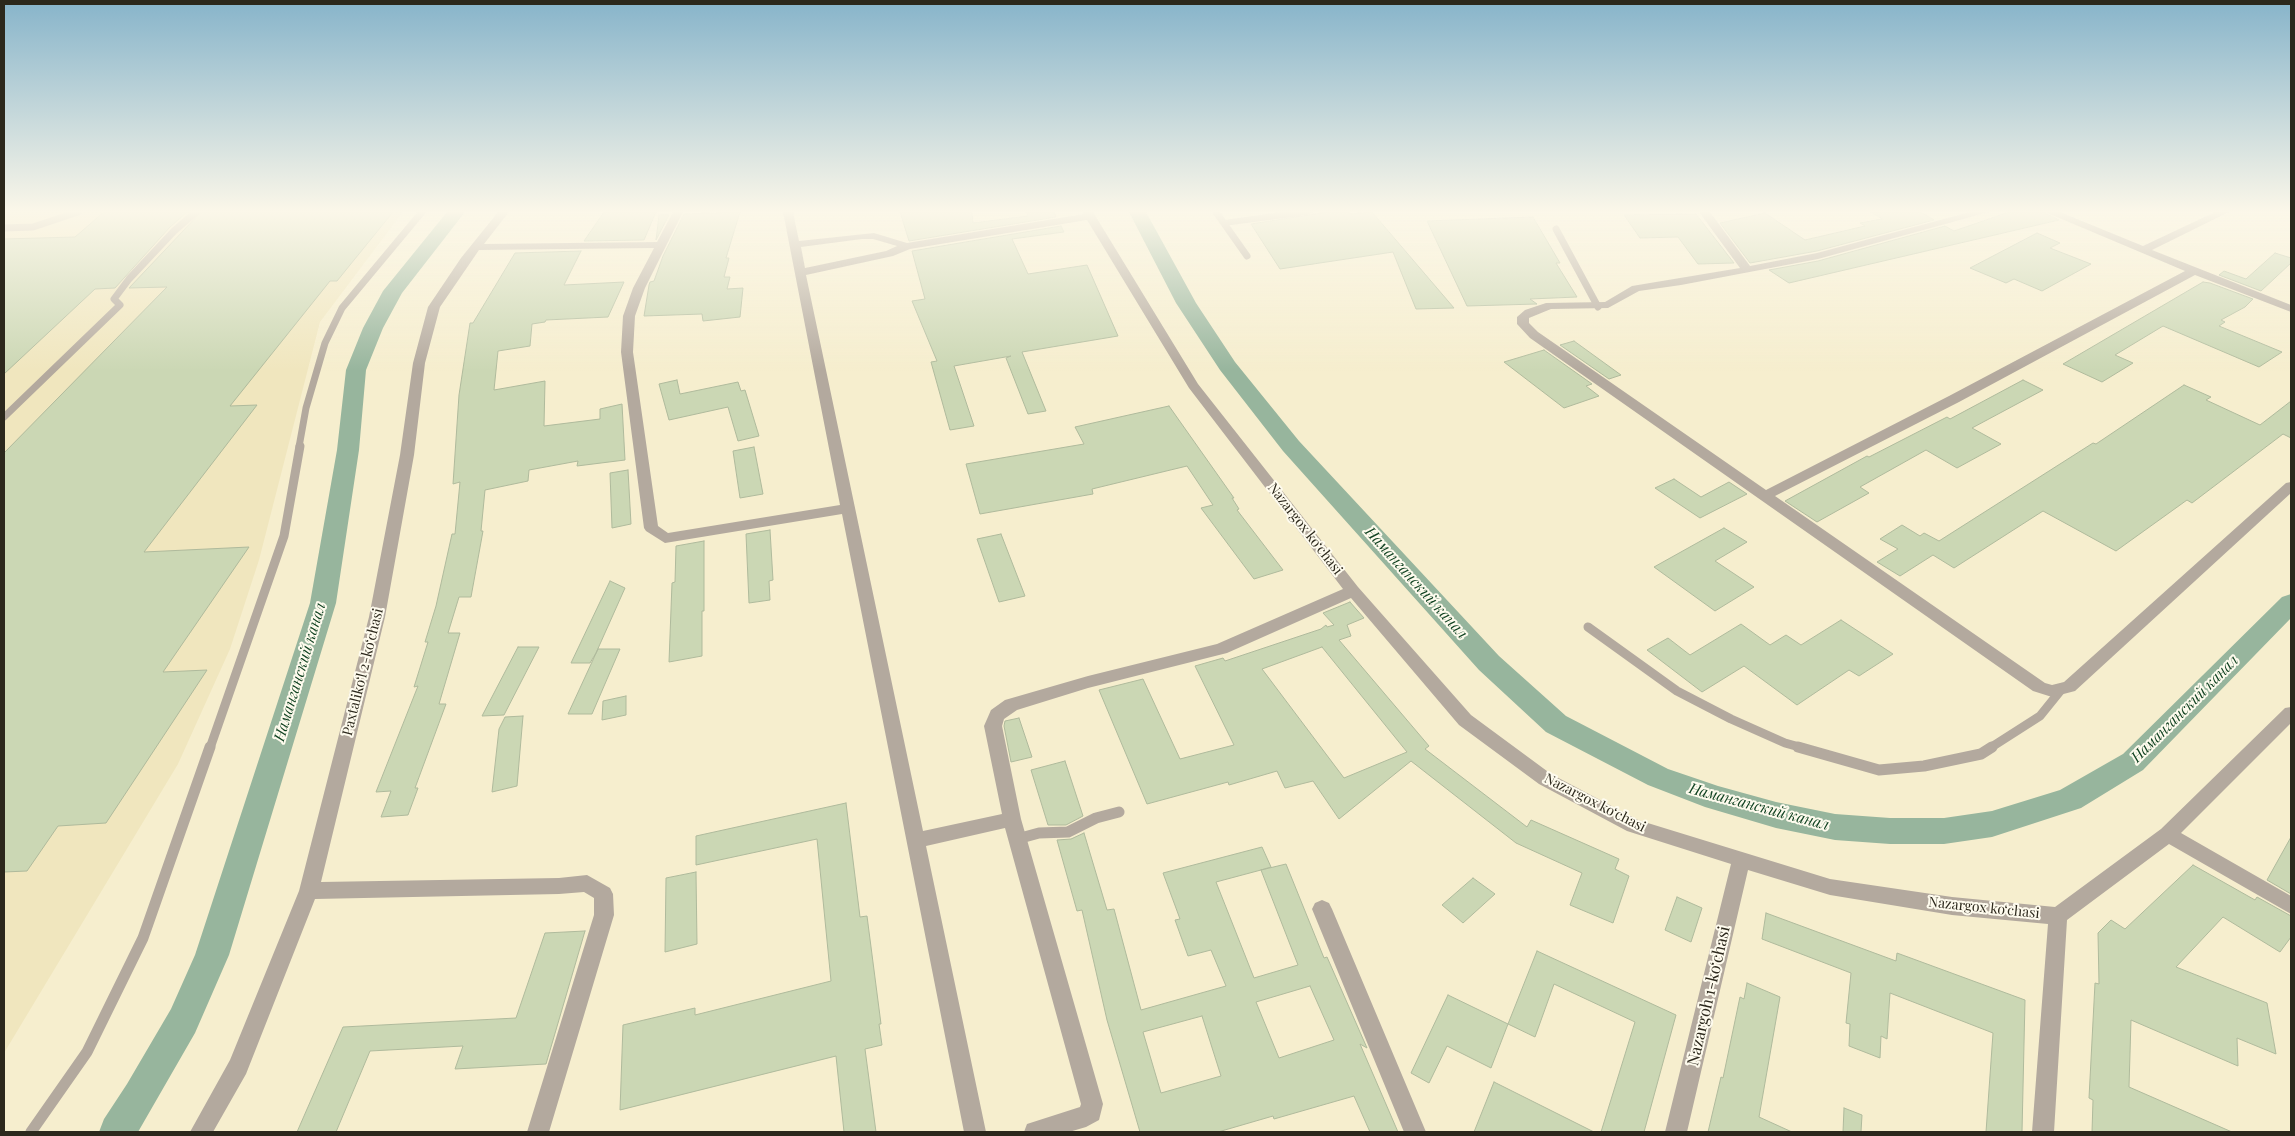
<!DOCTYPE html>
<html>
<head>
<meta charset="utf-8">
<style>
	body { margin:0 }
	#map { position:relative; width:2295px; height:1136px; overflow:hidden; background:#f6eece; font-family:"Playfair Display",serif }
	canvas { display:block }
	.frame { position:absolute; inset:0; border:5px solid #2c281c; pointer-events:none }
</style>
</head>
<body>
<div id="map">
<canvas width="2295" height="1136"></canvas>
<div class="frame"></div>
</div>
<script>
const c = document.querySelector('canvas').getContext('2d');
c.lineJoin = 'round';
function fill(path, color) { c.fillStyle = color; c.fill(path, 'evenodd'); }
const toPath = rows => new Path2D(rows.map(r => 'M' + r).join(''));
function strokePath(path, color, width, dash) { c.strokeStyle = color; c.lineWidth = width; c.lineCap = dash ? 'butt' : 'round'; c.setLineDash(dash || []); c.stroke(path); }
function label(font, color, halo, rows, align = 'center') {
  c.font = font + ' "Playfair Display",serif'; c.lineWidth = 4; c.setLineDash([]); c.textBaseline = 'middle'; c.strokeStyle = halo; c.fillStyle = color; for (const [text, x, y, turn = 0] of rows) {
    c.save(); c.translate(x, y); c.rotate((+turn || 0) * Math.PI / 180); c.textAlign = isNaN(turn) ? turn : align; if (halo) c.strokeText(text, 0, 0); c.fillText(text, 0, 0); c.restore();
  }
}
const built = toPath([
	[4,212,403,212,320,322,259,560,230,649,178,764,4,1053]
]);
const canal = toPath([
	[447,212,465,212,402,293,383,328,366,370,359,450,336,603,229,955,195,1033,138,1132,99,1132,104,1119,127,1084,171,1009,195,955,310,603,337,450,346,370,363,328,383,291,447,212],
	[1129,212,1146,212,1196,303,1235,362,1299,441,1499,656,1566,716,1668,769,1718,786,1776,802,1835,814,1890,818,1944,818,1992,811,2060,790,2123,754,2282,597,2291,594,2291,618,2143,770,2081,808,1992,837,1944,844,1890,844,1835,840,1776,828,1705,807,1648,785,1546,732,1479,670,1283,451,1220,370,1176,303,1129,212]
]);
const building = toPath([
	[104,212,187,212,170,227,115,288,95,289,4,374,4,239,75,237,104,212],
	[201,212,393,212,337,281,330,281,230,406,257,405,144,552,249,547,163,672,207,670,106,823,58,826,27,871,4,872,4,453,167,287,129,288,201,212],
	[604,212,656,212,644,240,584,241,604,212],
	[740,212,726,258,729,258,724,277,730,277,727,289,743,288,740,317,703,321,702,314,644,316,649,285,650,282,654,281,663,256,684,214,740,212],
	[900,212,972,212,973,223,1028,216,1026,212,1054,212,1056,217,909,241,900,212],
	[1328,212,1349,212,1351,214,1372,212,1454,308,1416,309,1393,252,1280,269,1251,224,1328,212],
	[1871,212,1921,212,1934,220,1817,251,1750,263,1720,223,1765,213,1805,240,1865,226,1860,223,1882,219,1871,212],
	[2009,212,2043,212,2059,220,1789,283,1769,270,1818,261,1945,226,1954,231,2009,212],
	[1696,214,1734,263,1698,264,1678,237,1640,238,1624,215,1696,214],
	[659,215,669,215,656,240,659,215],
	[1533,217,1560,263,1556,263,1577,297,1530,299,1537,304,1467,306,1427,221,1533,217],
	[1061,226,1064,232,1012,239,1028,274,1087,265,1118,336,1022,352,1046,411,1028,414,1006,358,1011,356,954,366,974,426,950,430,931,362,937,361,912,301,925,299,912,251,1061,226],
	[2037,233,2060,243,2050,248,2091,264,2042,291,2014,279,2006,283,1970,268,2037,233],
	[581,251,564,285,624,282,608,317,546,320,545,322,532,324,530,346,498,351,494,390,545,381,544,426,600,419,600,409,622,404,625,460,577,466,578,461,529,470,528,481,485,490,481,531,483,531,471,597,459,597,448,633,460,633,439,704,446,704,415,788,418,788,408,815,381,817,391,791,376,792,418,686,414,687,428,642,425,642,436,606,452,534,455,534,460,482,453,484,459,395,470,323,473,323,515,253,581,251],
	[2275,253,2291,258,2291,263,2261,291,2219,275,2224,271,2246,279,2275,253],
	[2203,282,2210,283,2253,299,2245,307,2221,320,2225,322,2219,326,2282,352,2259,367,2163,326,2115,355,2133,363,2102,382,2063,364,2203,282],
	[1574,341,1621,375,1609,379,1560,345,1574,341],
	[1544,350,1592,384,1586,386,1599,396,1564,408,1504,362,1544,350],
	[677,380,680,394,738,382,741,391,745,390,759,436,738,441,728,407,669,420,659,384,677,380],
	[2023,380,2043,390,1972,428,2001,444,1957,468,1926,450,1860,487,1869,493,1817,522,1785,501,1867,456,1869,457,1947,417,1950,419,2023,380],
	[2184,385,2211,397,2206,400,2260,425,2291,401,2291,438,2283,434,2192,503,2187,500,2116,551,2043,511,1954,568,1933,555,1900,576,1877,562,1898,549,1880,539,1902,525,1920,536,1924,533,1939,541,2093,443,2096,444,2184,385],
	[1169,406,1234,498,1232,498,1239,509,1237,510,1283,570,1254,579,1201,508,1213,505,1187,466,1092,489,1093,494,980,514,966,464,1084,444,1075,427,1169,406],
	[754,447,763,494,740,498,733,451,754,447],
	[628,470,631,524,612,528,610,473,628,470],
	[1674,479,1701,497,1729,482,1747,494,1700,518,1655,488,1674,479],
	[1724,528,1747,542,1715,561,1754,587,1715,611,1654,567,1724,528],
	[770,530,773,580,769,581,770,600,749,603,746,534,770,530],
	[1001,534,1025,596,999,602,977,539,1001,534],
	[704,541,704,611,702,611,702,656,669,662,672,583,675,582,676,546,704,541],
	[610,581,625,588,596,653,590,663,571,663,610,581],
	[1350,602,1364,618,1347,625,1351,636,1339,640,1429,746,1425,749,1527,827,1531,820,1619,859,1615,869,1629,876,1613,923,1570,905,1582,873,1516,843,1411,761,1339,819,1313,781,1285,788,1277,771,1229,785,1228,782,1147,804,1099,690,1143,679,1180,759,1234,745,1195,666,1223,658,1225,661,1321,629,1326,625,1327,627,1334,625,1323,613,1350,602],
	[1322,647,1360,694,1407,752,1344,778,1262,669,1322,647],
	[1841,620,1893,654,1859,676,1849,670,1797,705,1744,666,1702,692,1647,650,1668,638,1690,655,1741,624,1770,645,1786,635,1801,645,1841,620],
	[518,647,539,647,504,715,482,716,518,647],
	[598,649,620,649,592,714,568,714,598,649],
	[626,696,626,715,602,720,603,701,626,696],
	[523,716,517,786,492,792,499,729,505,717,523,716],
	[1019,718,1032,757,1011,762,1004,726,1005,721,1019,718],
	[1065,761,1083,816,1066,825,1048,825,1031,770,1065,761],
	[846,803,860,917,867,916,881,1024,879,1024,882,1045,865,1049,876,1132,844,1132,836,1056,620,1110,623,1025,695,1008,695,1015,831,981,817,839,696,865,696,836,846,803],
	[1084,833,1107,910,1114,909,1141,1010,1226,986,1211,950,1188,956,1175,920,1180,919,1163,873,1262,847,1271,867,1261,870,1286,864,1324,958,1327,957,1367,1048,1360,1044,1398,1132,1370,1132,1354,1096,1274,1119,1273,1116,1218,1132,1140,1132,1107,1020,1082,910,1077,911,1057,840,1071,839,1084,833],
	[1261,870,1298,965,1254,978,1216,882,1261,870],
	[1310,986,1334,1040,1279,1058,1256,1002,1310,986],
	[1202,1016,1221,1076,1161,1093,1143,1032,1202,1016],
	[2291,837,2291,894,2267,880,2291,837],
	[2193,865,2255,900,2257,897,2291,916,2291,937,2280,952,2223,917,2176,967,2267,1003,2276,1054,2237,1038,2238,1066,2131,1020,2129,1087,2232,1132,2092,1132,2093,1100,2089,1098,2095,983,2099,984,2098,933,2111,920,2125,929,2193,865],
	[696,872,697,944,665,952,666,878,696,872],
	[1473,878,1495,894,1463,923,1442,905,1473,878],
	[1677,897,1702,908,1691,942,1665,930,1677,897],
	[1766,913,1896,961,1897,953,2025,1000,2022,1132,1986,1132,1993,1033,1890,993,1887,1039,1881,1036,1880,1058,1849,1046,1850,1024,1846,1023,1851,973,1762,939,1766,913],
	[585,931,546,1064,455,1069,463,1046,370,1051,336,1132,297,1132,343,1027,516,1018,545,933,585,931],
	[1537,951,1676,1015,1644,1132,1601,1132,1635,1022,1554,984,1535,1037,1508,1024,1537,951],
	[1747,983,1780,997,1759,1117,1792,1132,1708,1132,1721,1077,1723,1078,1740,997,1744,999,1747,983],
	[1448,995,1508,1024,1491,1068,1447,1046,1429,1083,1411,1073,1448,995],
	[1494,1082,1594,1132,1474,1132,1494,1082],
	[1844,1108,1862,1115,1861,1132,1843,1132,1844,1108]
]);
const laneFar2 = toPath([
	[1216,212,1247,256],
	[4,228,33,227,78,212],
	[1556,229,1598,307],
	[4,417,120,305,114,299,129,279,174,231,196,212],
	[299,447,306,408,325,343,342,308,422,212]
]);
const laneFar1 = toPath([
	[1588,627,1677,691,1731,719,1785,743,1803,748],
	[210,748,284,536,300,446],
	[1990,748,2040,716,2061,690]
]);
const lane = toPath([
	[1798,747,1879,770,1924,766,1981,754,1992,747],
	[1017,839,1039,833,1068,832,1096,818,1119,812],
	[31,1132,87,1052,143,938,210,747]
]);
const street = toPath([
	[498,212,509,212,484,244,657,242,673,212,683,212,645,288,635,316,633,352,658,526,668,533,840,505,783,212,793,212,799,241,874,233,907,243,1084,214,1083,212,1093,212,1198,384,1358,587,1471,715,1551,774,1638,820,1830,879,1952,897,2055,907,2161,829,2285,708,2291,707,2291,723,2181,833,2291,896,2291,914,2169,844,2067,920,2054,1132,2032,1132,2048,924,1952,915,1830,895,1748,870,1687,1132,1665,1132,1731,864,1627,831,1539,784,1459,725,1351,598,1227,653,1088,688,1017,710,1004,719,1002,726,1021,819,1103,1104,1099,1120,1086,1127,1069,1132,1024,1132,1027,1124,1080,1107,1081,1104,1005,828,926,846,986,1132,964,1132,842,514,665,543,646,531,644,528,621,352,623,316,633,288,654,248,479,250,440,307,425,363,414,455,385,617,321,882,559,878,587,875,610,888,613,894,614,915,549,1132,527,1132,594,915,594,898,584,892,559,894,315,899,246,1074,213,1132,190,1132,230,1060,299,891,369,617,400,455,413,363,428,307,461,258,498,212],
	[1087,220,1189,388,1343,589,1217,644,1088,676,1005,700,991,710,984,726,1002,814,923,831,806,275,893,256,910,249,1087,220],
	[862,239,873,239,897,246,886,251,805,268,801,247,862,239],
	[1281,212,1313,212,1308,215,1224,226,1219,223,1224,220,1281,212],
	[1699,212,1710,212,1750,266,1817,253,1970,212,1989,212,1818,259,1681,285,1639,291,1608,308,1551,309,1529,318,1529,323,1538,332,1766,490,1949,396,2185,271,2045,212,2060,212,2143,246,2215,212,2229,212,2152,250,2291,305,2291,312,2195,275,1959,402,1775,496,2045,683,2052,685,2064,682,2286,483,2291,482,2291,493,2075,691,2052,697,2033,691,1530,338,1517,324,1517,317,1525,310,1546,303,1605,302,1632,286,1740,268,1699,212],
	[1322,900,1329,903,1332,909,1426,1132,1404,1132,1312,909,1315,903,1322,900]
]);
const streetNames = [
	["Nazargox koʻchasi",1305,529,52],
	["Paxtalikoʻl 2-koʻchasi",363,672,-76],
	["Nazargox koʻchasi",1595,803,27],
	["Nazargox koʻchasi",1984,908,6]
];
const waterNames = [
	["Наманганский канал",1416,583,48],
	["Наманганский канал",300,672,-73],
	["Наманганский канал",2185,709,-45],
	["Наманганский канал",1759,807,15]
];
const nearStreetnames = [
	["Nazargoh 1-koʻchasi",1709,996,-77]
];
fill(built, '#f0e6be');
fill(canal, '#97b59d');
fill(building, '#cbd7b4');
strokePath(building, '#afba9c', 1);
strokePath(laneFar2, '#b3a99e', 7);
strokePath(laneFar1, '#b3a99e', 9);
strokePath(lane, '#b3a99e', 11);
fill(street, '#b3a99e');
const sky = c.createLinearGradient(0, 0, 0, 371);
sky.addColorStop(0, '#87b4ca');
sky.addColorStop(0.57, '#fbf7e9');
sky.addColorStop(1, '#fbf7e900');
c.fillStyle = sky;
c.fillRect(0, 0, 2295, 371);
label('14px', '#2c281c', '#fefbee', streetNames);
label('italic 15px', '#104221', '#fefbee', waterNames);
label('16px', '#2c281c', '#fefbee', nearStreetnames);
</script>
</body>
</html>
